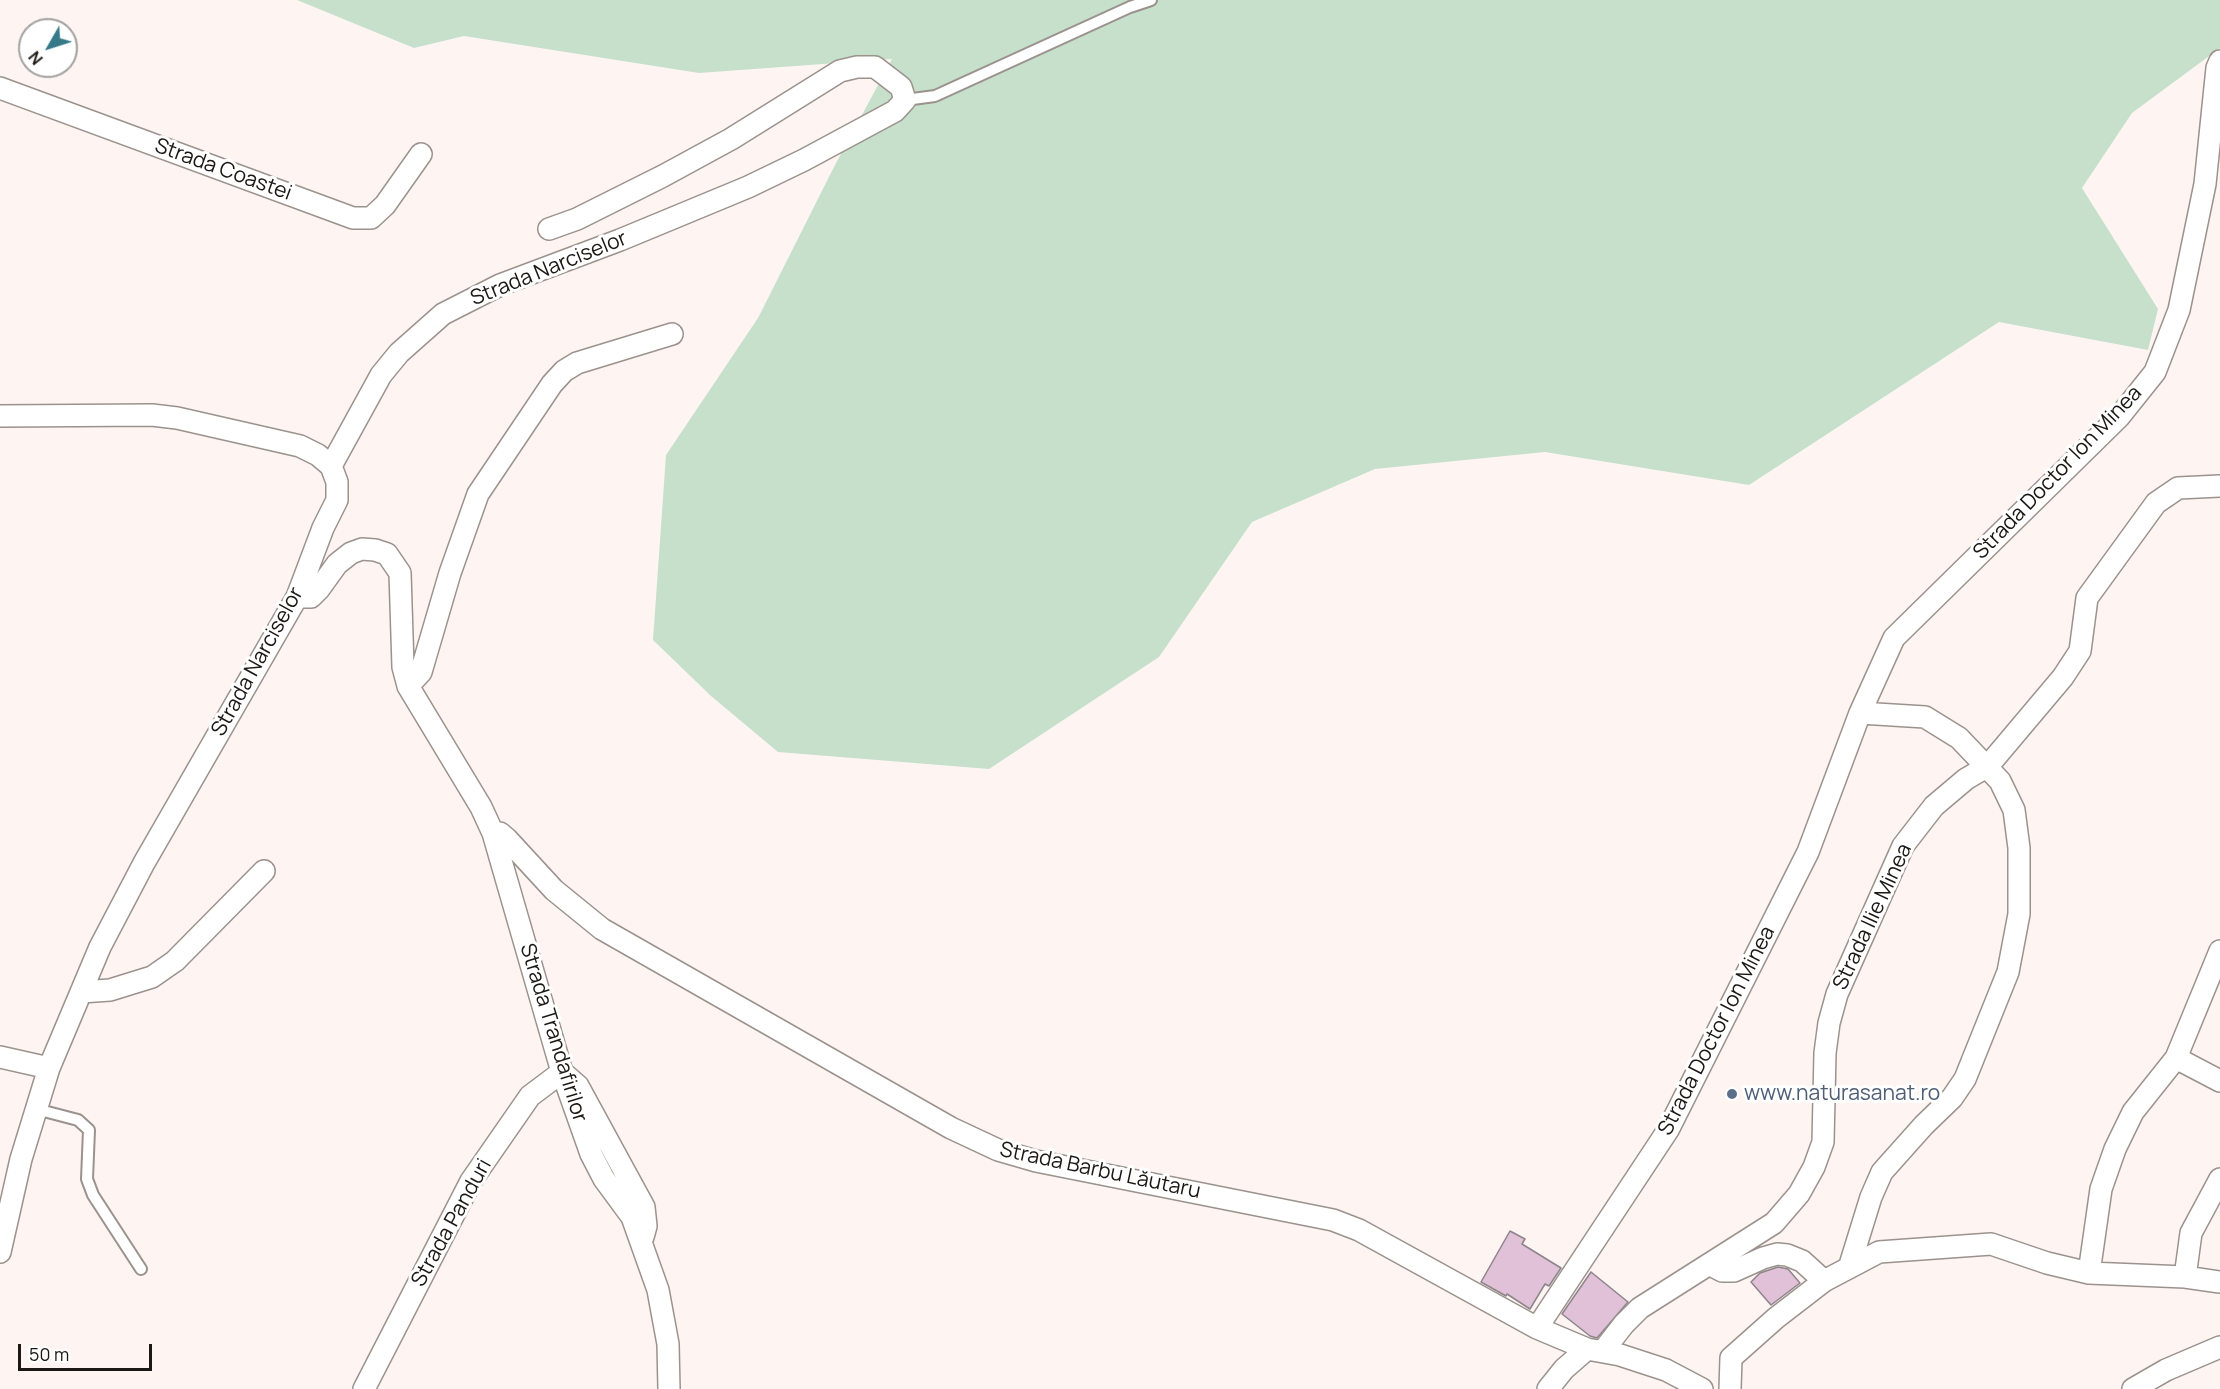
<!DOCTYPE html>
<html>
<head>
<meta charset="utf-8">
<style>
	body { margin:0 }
	#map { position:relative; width:2220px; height:1389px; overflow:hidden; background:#fef5f2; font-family:Manrope,sans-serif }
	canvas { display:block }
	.north { position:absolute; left:18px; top:18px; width:60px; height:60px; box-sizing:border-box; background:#fff; border:2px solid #a3a2a1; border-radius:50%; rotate:231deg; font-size:16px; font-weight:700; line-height:24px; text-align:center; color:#1a1715 }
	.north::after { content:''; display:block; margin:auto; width:21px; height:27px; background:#367989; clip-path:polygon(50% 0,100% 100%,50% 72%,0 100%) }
	.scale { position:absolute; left:18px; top:1344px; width:134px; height:27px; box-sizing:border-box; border:3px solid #1a1715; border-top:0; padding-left:8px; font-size:18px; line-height:21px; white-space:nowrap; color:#1a1715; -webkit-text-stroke:4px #fff; paint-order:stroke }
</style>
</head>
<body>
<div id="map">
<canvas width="2220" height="1389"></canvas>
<div class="north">N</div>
<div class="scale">50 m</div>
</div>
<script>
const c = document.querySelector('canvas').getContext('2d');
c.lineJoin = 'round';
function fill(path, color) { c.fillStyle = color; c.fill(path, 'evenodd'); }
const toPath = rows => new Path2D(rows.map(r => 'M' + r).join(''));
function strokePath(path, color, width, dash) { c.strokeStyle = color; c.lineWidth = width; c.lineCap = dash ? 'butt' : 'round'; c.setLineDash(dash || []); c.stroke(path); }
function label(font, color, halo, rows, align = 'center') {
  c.font = font + ' Manrope,sans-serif'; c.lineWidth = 6; c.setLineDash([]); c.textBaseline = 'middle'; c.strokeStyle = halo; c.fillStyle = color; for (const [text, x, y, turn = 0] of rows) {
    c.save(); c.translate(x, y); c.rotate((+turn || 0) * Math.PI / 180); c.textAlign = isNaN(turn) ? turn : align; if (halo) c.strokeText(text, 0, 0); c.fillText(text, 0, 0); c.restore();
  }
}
const green = toPath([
	[297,0,2220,0,2220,48,2132,113,2082,188,2158,309,2148,350,1999,322,1749,485,1545,452,1375,469,1252,522,1159,657,989,769,778,752,711,696,653,640,666,455,758,318,835,165,892,59,699,73,464,36,414,48]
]);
const building = toPath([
	[1510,1231,1525,1239,1522,1244,1561,1268,1549,1286,1545,1284,1530,1309,1507,1294,1506,1296,1481,1282,1510,1231],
	[1778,1267,1788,1269,1800,1283,1771,1305,1751,1282,1760,1273,1778,1267],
	[1591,1272,1628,1302,1597,1338,1590,1336,1562,1314,1591,1272]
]);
const lane = toPath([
	[905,100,935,96,1130,7,1151,0],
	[36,1109,78,1120,89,1130,87,1179,93,1195,141,1269]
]);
const street = toPath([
	[0,88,353,218,371,218,385,205,421,154],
	[0,416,152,415,177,418,300,446,318,455,331,466],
	[297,597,311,597,319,589,337,564,351,553,362,549,375,550,387,554,400,573,403,667,408,686,481,807,493,833,562,1072,591,1154,604,1179,632,1217,658,1290,668,1344,669,1389],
	[408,686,421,672,450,573,478,494,552,384,564,371,577,363,672,334],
	[1860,713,1894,638,2119,417,2155,372,2179,310,2205,184,2217,68,2220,61],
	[493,833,500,833,507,839,554,890,602,929,951,1128,998,1150,1036,1161,1333,1220,1359,1230,1537,1328,1587,1349,1620,1355,1666,1370,1702,1389],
	[81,992,110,990,152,977,175,961,264,871],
	[0,1057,49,1068],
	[2176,1058,2220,1081],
	[0,1252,21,1159,49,1068,100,947,144,863,297,597,323,528,337,500,337,482,331,466,381,375,399,353,443,314,500,285,620,240,748,187,804,160,895,111,905,100,901,87,875,67,857,67,840,71,731,139,663,176,577,219,549,229],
	[1709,1264,1722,1271,1734,1271,1763,1258,1777,1254,1787,1255,1802,1261,1824,1281],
	[2089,1273,2101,1189,2115,1149,2133,1112,2176,1058,2220,951],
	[2185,1277,2191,1233,2220,1179],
	[1537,1328,1668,1130,1808,852,1860,713,1925,717,1959,738,2000,781,2014,810,2019,848,2019,914,2008,972,1965,1079,1952,1098,1924,1125,1882,1172,1871,1197,1849,1268],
	[1603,1351,1624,1324,1640,1308,1774,1223,1799,1194,1814,1167,1823,1142,1825,1053,1829,1023,1837,994,1903,846,1934,806,1966,779,1988,766,2063,677,2080,651,2087,598,2156,503,2178,488,2220,486],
	[364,1389,471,1181,530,1096,562,1072,578,1086,644,1207,646,1226,643,1237],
	[1548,1389,1564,1369,1587,1349],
	[1730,1389,1731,1358,1776,1318,1824,1281,1879,1252,1991,1244,2047,1263,2089,1273,2185,1277,2220,1282],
	[2133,1389,2166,1370,2220,1347]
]);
const markers = [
	[1732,1094,6,"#5c6f8a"]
];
const streetNames = [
	["Strada Coastei",223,170,20],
	["Strada Narciselor",549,269,-22],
	["Strada Doctor Ion Minea",2058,473,-46],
	["Strada Narciselor",258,662,-61],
	["Strada Ilie Minea",1873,917,-65],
	["Strada Doctor Ion Minea",1717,1031,-63],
	["Strada Trandafirilor",553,1033,73],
	["Strada Barbu Lăutaru",1100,1171,12],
	["Strada Panduri",452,1223,-61]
];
const serviceNames = [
	["www.naturasanat.ro",1744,1094]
];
fill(green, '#c6e0cc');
fill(building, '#e0c1d7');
strokePath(building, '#8c848a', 1.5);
strokePath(lane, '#9b928d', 14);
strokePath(street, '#9b928d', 24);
strokePath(lane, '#fff', 10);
strokePath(street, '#fff', 21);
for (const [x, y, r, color] of markers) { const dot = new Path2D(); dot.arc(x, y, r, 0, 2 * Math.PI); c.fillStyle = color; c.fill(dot); strokePath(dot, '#fff', 2); }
label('21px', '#1a1715', '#fff', streetNames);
label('21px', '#4e5e75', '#fff', serviceNames, 'left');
</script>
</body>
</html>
